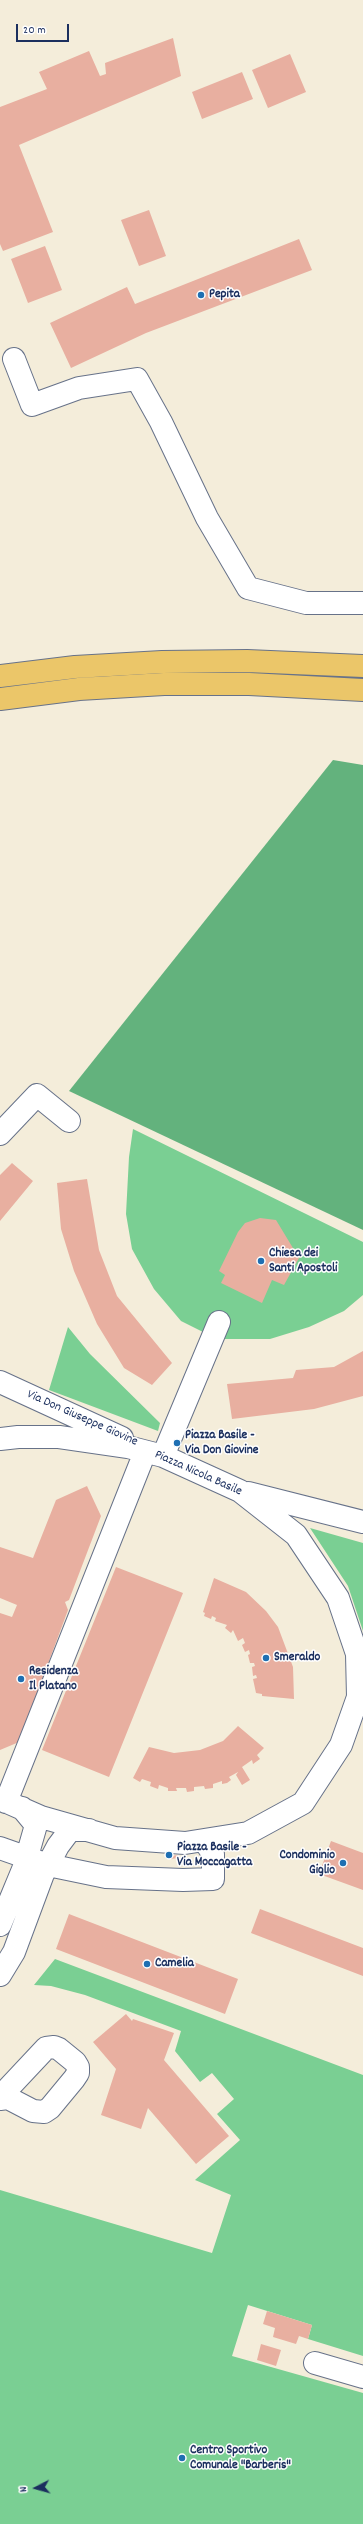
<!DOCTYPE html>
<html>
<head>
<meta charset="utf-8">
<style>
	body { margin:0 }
	#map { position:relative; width:363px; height:2524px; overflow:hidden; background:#f4edda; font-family:Dekko,sans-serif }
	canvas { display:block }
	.north { position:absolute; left:16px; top:2468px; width:40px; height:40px; -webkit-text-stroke:3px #fff; paint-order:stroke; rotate:264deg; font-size:11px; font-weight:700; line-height:16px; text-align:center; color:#1b2f5e }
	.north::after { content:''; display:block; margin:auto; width:14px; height:18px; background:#1b2f5e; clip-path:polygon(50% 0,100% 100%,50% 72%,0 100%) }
	.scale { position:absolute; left:16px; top:24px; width:53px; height:18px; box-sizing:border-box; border:2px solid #1b2f5e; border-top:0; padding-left:5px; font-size:12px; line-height:14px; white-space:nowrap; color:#1b2f5e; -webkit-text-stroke:3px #fff; paint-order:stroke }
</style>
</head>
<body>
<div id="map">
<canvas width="363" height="2524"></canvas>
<div class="north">N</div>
<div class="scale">20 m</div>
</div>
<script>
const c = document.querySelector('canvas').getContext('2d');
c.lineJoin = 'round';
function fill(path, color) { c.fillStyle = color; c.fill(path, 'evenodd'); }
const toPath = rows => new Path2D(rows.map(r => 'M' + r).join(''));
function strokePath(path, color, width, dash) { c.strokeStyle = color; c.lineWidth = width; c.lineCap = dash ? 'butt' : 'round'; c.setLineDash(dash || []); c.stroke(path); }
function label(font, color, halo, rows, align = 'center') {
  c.font = font + ' Dekko,sans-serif'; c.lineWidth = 3; c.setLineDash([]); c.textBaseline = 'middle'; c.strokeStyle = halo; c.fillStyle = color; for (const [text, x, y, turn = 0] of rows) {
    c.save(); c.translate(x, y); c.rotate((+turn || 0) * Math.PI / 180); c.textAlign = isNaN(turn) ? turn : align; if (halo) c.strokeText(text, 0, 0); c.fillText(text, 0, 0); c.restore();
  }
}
const green = toPath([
	[133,1129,363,1242,363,1295,344,1311,309,1327,270,1339,217,1339,181,1321,154,1289,132,1249,126,1214,129,1157],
	[68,1327,90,1354,160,1423,158,1431,49,1390],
	[310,1528,363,1543,363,1631,348,1586],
	[55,1959,363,2075,363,2356,308,2339,312,2325,248,2305,232,2356,363,2393,363,2524,0,2524,0,2190,212,2253,231,2195,195,2180,240,2140,217,2114,234,2099,212,2073,200,2082,175,2051,181,2031,85,1995,51,1986,34,1985]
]);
const forest = toPath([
	[333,760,363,765,363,1230,69,1091]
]);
const building = toPath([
	[173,38,181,76,19,145,53,232,3,251,0,244,0,107,47,89,39,72,89,51,100,76,106,74,105,63],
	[290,54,306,92,268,108,252,70],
	[242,72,253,99,202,119,192,92],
	[149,210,166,256,139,266,121,220],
	[299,239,312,270,146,333,71,368,50,323,127,287,135,304],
	[45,246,62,290,28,303,11,259],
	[12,1163,33,1181,0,1221,0,1175],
	[87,1179,99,1250,117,1296,172,1363,152,1385,124,1368,97,1324,74,1271,61,1229,57,1183],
	[260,1218,276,1220,299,1258,284,1285,272,1280,262,1303,221,1283,225,1275,219,1271,238,1232,245,1223],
	[363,1351,363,1396,314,1409,232,1419,227,1384,293,1378,296,1370,334,1367],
	[87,1486,101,1516,69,1600,65,1602,68,1610,19,1742,0,1750,0,1613,12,1617,17,1605,0,1598,0,1547,33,1558,56,1500],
	[116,1567,183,1593,109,1777,42,1750],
	[214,1578,246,1592,266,1611,278,1627,293,1667,294,1699,262,1696,262,1694,256,1693,253,1679,257,1678,256,1675,253,1676,252,1667,255,1666,254,1663,250,1663,248,1655,250,1654,249,1650,245,1652,242,1645,245,1643,243,1638,238,1641,233,1630,231,1633,225,1628,227,1625,215,1621,216,1618,212,1616,211,1619,204,1616,205,1613,203,1612],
	[238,1726,264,1748,257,1755,260,1759,253,1764,252,1760,242,1767,250,1780,242,1785,236,1775,238,1772,229,1777,231,1780,227,1783,222,1784,222,1781,213,1784,213,1788,205,1789,204,1786,194,1787,194,1791,187,1792,186,1788,176,1788,177,1791,168,1791,168,1788,159,1785,158,1789,150,1786,151,1782,142,1779,140,1782,133,1778,149,1747,174,1753,200,1750,223,1741],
	[331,1841,363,1853,363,1890,319,1874],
	[178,1855,179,1858,170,1859,170,1856],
	[260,1909,363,1948,363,1976,251,1933],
	[69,1914,238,1979,225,2014,56,1949],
	[126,2014,132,2021,133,2019,174,2033,164,2060,229,2136,196,2164,148,2108,141,2129,101,2115,116,2069,93,2042],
	[267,2311,312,2325,308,2339,299,2336,296,2344,273,2337,275,2328,263,2324],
	[261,2344,281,2350,276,2366,257,2360]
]);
const minor = toPath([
	[14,359,32,405,79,388,137,379,161,422,207,518,248,588,306,603,363,603],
	[0,1134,37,1095,69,1121],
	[0,1382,122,1438],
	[0,1439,18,1437,59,1437,128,1447,163,1456,240,1491,296,1535,338,1598,357,1654,358,1697,341,1745,303,1803,248,1833,185,1843,115,1838,41,1817,0,1799],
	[163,1456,219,1322],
	[248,1493,363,1522],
	[6,1802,145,1452],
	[0,1848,48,1865,106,1877,183,1880,213,1879,213,1854,204,1840],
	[0,1925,24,1867,36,1825,22,1808],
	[0,1975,14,1952,43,1874,58,1846,70,1830,89,1830],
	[0,2097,46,2048,54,2047,59,2049,75,2062,78,2067,78,2073,74,2079,50,2108,44,2112,33,2111,8,2098,0,2099],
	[315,2363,363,2377]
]);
const highway = toPath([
	[0,676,75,667,162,662,247,661,363,666],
	[0,699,79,689,164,684,249,684,363,690]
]);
const markers = [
	[201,295,4,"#1f6fb2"],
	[261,1261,4,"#1f6fb2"],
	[177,1443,4,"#1f6fb2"],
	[266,1658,4,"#1f6fb2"],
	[21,1679,4,"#1f6fb2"],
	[169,1855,4,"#1f6fb2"],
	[343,1863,4,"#1f6fb2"],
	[147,1964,4,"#1f6fb2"],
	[182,2458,4,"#1f6fb2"]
];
const poiNames = [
	["Pepita",209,295],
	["Chiesa dei",269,1254],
	["Santi Apostoli",269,1269],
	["Piazza Basile -",185,1436],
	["Via Don Giovine",185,1451],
	["Smeraldo",274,1658],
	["Residenza",29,1672],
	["Il Platano",29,1687],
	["Piazza Basile -",177,1848],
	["Via Moccagatta",177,1863],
	["Condominio",335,1856,"right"],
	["Giglio",335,1871,"right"],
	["Camelia",155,1964],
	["Centro Sportivo",190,2451],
	["Comunale \"Barberis\"",190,2466]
];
const streetNames = [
	["Via Don Giuseppe Giovine",82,1419,24],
	["Piazza Nicola Basile",198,1474,24]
];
fill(green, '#7acf93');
fill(forest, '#63b27d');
fill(building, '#e8afa0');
strokePath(minor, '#677289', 24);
strokePath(highway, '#677289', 24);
strokePath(minor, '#fff', 22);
strokePath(highway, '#ebc669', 22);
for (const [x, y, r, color] of markers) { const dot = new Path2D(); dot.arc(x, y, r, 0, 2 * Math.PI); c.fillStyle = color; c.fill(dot); strokePath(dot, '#fff', 1.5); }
label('bold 13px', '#1b2f5e', '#fff', poiNames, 'left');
label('13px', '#1b2f5e', '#fff', streetNames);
</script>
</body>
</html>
